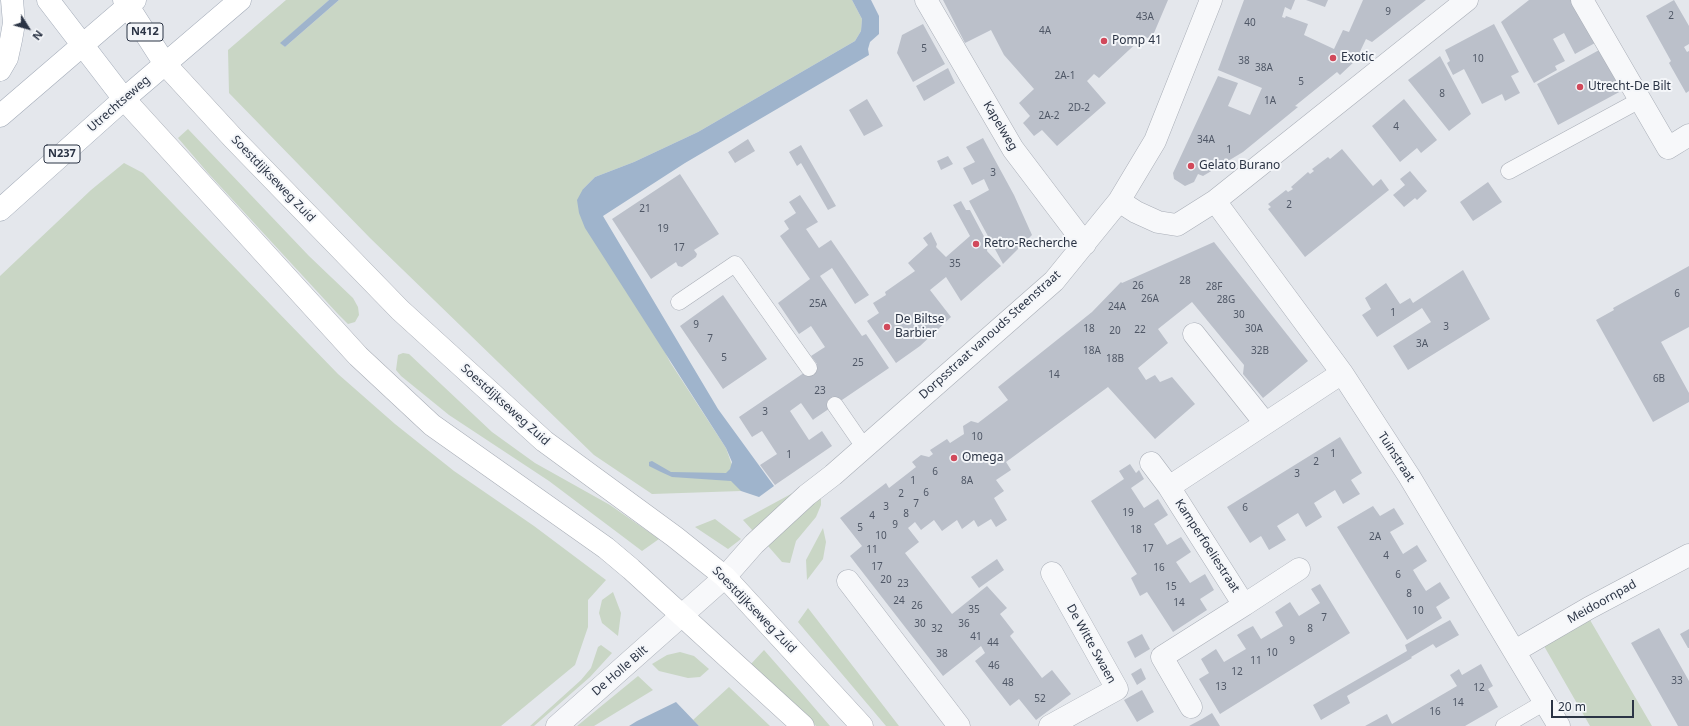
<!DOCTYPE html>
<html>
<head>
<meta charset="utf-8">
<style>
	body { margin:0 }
	#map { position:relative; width:1689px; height:726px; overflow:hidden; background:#e4e7ec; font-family:"Noto Sans",sans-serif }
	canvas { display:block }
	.north { position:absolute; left:8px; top:8px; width:40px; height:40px; -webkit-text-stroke:3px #f4f6f9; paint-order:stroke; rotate:127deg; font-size:11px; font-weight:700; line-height:16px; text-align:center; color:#2b3445 }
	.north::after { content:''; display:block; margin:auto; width:14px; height:18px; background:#2b3445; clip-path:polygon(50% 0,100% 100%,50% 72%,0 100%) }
	.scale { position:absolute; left:1551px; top:700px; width:83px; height:18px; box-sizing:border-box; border:2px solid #2b3445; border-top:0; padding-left:5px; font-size:12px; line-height:14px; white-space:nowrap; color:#2b3445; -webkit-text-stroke:3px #f4f6f9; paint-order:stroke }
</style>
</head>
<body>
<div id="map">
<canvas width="1689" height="726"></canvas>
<div class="north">N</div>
<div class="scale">20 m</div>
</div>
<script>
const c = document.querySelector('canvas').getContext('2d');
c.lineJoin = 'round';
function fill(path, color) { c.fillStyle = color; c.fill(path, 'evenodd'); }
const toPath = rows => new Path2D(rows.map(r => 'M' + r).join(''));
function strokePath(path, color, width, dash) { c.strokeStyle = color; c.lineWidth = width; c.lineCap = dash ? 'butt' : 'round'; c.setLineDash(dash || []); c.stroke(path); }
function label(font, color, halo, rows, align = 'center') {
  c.font = font + ' "Noto Sans",sans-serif'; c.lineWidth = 4; c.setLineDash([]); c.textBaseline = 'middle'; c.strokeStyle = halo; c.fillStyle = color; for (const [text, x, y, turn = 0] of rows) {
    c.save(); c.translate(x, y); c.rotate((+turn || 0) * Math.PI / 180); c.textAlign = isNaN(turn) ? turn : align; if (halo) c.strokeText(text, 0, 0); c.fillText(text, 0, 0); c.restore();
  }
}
const green = toPath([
	[286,0,329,0,281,43,285,47,339,0,852,0,862,19,861,31,855,41,698,132,634,162,595,177,583,189,670,362,726,448,741,491,652,494,594,455,370,238,229,93,228,50],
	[188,129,309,256,353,298,358,307,359,315,355,322,348,324,337,313,208,173,178,138],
	[124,163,143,173,338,374,395,424,454,471,534,526,606,580,588,600,588,627,575,665,501,726,0,726,0,276,91,190],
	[403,353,409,354,492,432,535,463,610,505,659,539,642,551,549,481,449,415,401,376,396,370,398,355],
	[802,488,753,531,743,520],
	[821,496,821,505,816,517,796,541,790,563,782,562,768,546],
	[715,519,741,539,728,549,695,527],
	[823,528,826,542,823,559,807,580,806,560],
	[613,592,621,613,618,636,602,623,599,613,602,600],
	[808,608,899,726,886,726,798,622],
	[1590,620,1652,726,1590,726,1544,646],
	[601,645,612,653,590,677,534,726,530,726,581,680,591,668,598,647],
	[764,650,800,691,830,726,816,726,750,665],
	[680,652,694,656,709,669,700,677,688,678,659,671,652,664,667,655],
	[638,676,653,690,594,726,577,726],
	[729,687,770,726,699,726,693,720]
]);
const water = toPath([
	[329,0,339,0,285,47,280,43],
	[852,0,871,0,879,16,879,34,870,42,868,49,869,55,685,163,603,216,718,409,774,486,759,497,741,491,731,481,672,477,661,472,649,466,649,462,652,461,671,472,726,473,730,469,732,462,726,448,585,228,579,213,577,200,583,189,595,177,634,162,698,132,855,41,861,31,862,19],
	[676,702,699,726,629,726,637,721]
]);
const building = toPath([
	[943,0,1168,0,1151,40,1144,36,1099,78,1094,74,1087,81,1106,103,1057,146,1042,130,1034,136,1023,123,1030,116,1019,103,1034,89,1004,55,991,30,965,43],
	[1244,0,1295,0,1291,10,1285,7,1282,17,1285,18,1286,16,1308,24,1304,35,1334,49,1343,30,1349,32,1363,0,1426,0,1372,42,1366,39,1356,60,1340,75,1337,72,1295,106,1298,107,1243,152,1203,176,1198,174,1194,182,1185,186,1174,179,1173,173,1218,76,1238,83,1228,106,1250,115,1261,90,1262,88,1218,70],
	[1306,0,1328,0,1325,7],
	[1529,0,1572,0,1595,43,1575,54,1564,33,1553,39,1565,61,1555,66,1557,70,1534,83,1501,22],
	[1674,0,1689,26,1689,44,1684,47,1687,52,1689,51,1689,91,1686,93,1669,63,1671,61,1646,16],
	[923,24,945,64,913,82,897,53,902,35],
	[1494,24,1519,72,1511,76,1520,93,1505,101,1502,94,1482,104,1464,69,1453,75,1447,63,1450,61,1445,50],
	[1601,49,1623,90,1558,125,1537,84],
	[1440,56,1471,114,1449,131,1408,80],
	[948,68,955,83,924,101,916,86],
	[867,99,883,126,864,136,849,110],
	[1404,99,1437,140,1421,153,1417,148,1400,162,1372,126],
	[983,138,1014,195,1032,235,1003,264,969,201,989,190,984,179,972,185,963,168,975,162,966,147],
	[748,139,755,151,735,163,728,152],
	[801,145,836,206,828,210,801,163,797,166,789,152],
	[1342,149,1373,186,1381,179,1389,190,1305,257,1268,209,1271,207,1268,204,1286,190,1288,192,1293,189,1291,187,1308,172,1310,174,1314,171,1312,169,1328,157,1330,159],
	[948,156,953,164,941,170,937,161],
	[1410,171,1427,191,1417,200,1415,198,1404,207,1393,195,1405,185,1400,179],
	[680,174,719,234,694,250,697,254,696,257,682,267,678,266,676,262,651,279,612,219],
	[1488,182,1502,202,1473,221,1460,202],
	[800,195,818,222,806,229,819,248,831,240,869,295,855,304,832,268,820,276,862,336,866,334,889,368,814,419,813,420,801,403,790,411,809,440,822,431,832,446,775,485,760,465,777,454,762,431,752,437,739,417,817,364,811,356,825,347,811,326,799,334,778,303,810,279,780,236,789,229,784,221,796,213,789,202],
	[961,201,966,210,970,210,988,244,987,251,1001,266,961,301,946,277,930,290,951,317,920,346,896,363,867,321,879,313,873,303,886,295,885,292,915,271,908,263,928,245,923,238,931,232,937,244,936,247,946,257,970,236,953,205],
	[1214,242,1308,361,1263,398,1243,374,1244,365,1192,302,1158,329,1168,343,1138,368,1146,380,1155,375,1160,382,1172,377,1195,404,1155,439,1108,387,1006,462,1011,470,996,480,1004,491,994,498,1007,520,996,527,991,519,978,527,974,520,962,529,957,520,942,531,934,520,921,530,915,522,908,528,919,542,905,553,952,614,987,586,1007,608,1000,614,1014,632,1010,636,1042,678,1052,670,1071,694,1036,720,1019,699,1010,706,975,661,985,653,981,646,943,676,850,556,862,546,840,518,886,483,889,488,916,467,912,462,921,455,929,457,933,454,930,450,947,439,950,443,964,434,963,426,971,421,978,423,1008,400,998,387,1092,312,1121,282,1122,283],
	[1689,266,1689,327,1661,342,1689,393,1689,402,1653,422,1596,320,1614,310,1613,308],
	[1463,270,1490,319,1408,370,1393,346,1431,322,1422,308,1377,337,1362,315,1371,309,1365,298,1386,283,1400,304,1410,298,1413,303],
	[723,295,767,359,723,389,680,326],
	[1340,437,1362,473,1351,480,1360,494,1343,504,1335,490,1314,503,1322,517,1306,527,1298,513,1277,526,1286,540,1269,550,1261,536,1250,543,1227,507],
	[1130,464,1136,473,1139,470,1144,479,1131,488,1144,508,1158,499,1168,515,1154,524,1167,545,1181,537,1191,552,1176,562,1190,583,1205,574,1214,590,1200,599,1207,610,1173,632,1147,592,1140,596,1131,578,1137,574,1091,501,1124,479,1119,471],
	[1373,506,1380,516,1394,508,1404,524,1390,532,1403,554,1417,545,1427,561,1413,570,1419,580,1426,591,1440,582,1450,598,1436,607,1442,618,1407,640,1337,527],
	[997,559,1004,570,979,588,971,577],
	[1320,584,1350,633,1220,714,1199,679,1209,673,1201,659,1216,649,1224,662,1246,649,1237,635,1245,630,1253,626,1261,639,1283,626,1275,612,1290,602,1299,616,1320,603,1311,589],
	[1450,620,1459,635,1436,648,1433,644,1411,657,1412,658,1347,696,1350,703,1321,720,1313,705,1407,651,1405,645],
	[1659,628,1689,681,1689,726,1678,726,1631,643],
	[1689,629,1689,648,1688,648,1680,634],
	[1142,634,1150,649,1135,658,1127,642],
	[1481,664,1493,686,1488,689,1498,707,1465,726,1365,726,1387,714,1392,724,1457,686,1450,675,1459,669,1462,675],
	[1141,668,1146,679,1137,685,1131,674],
	[1142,690,1154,712,1137,722,1124,700],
	[1212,713,1220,726,1189,726,1202,719]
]);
const lane = toPath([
	[1509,171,1640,100],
	[679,302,735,264,809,368],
	[835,405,864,447],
	[1504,726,1545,702]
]);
const street = toPath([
	[926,0,1013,149,1085,244],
	[1582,0,1668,148,1689,135],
	[1119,201,1136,212,1158,222,1177,225,1215,201,1467,0],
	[1215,201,1342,373,1409,476,1559,726],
	[1194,334,1265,423],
	[1151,463,1169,487],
	[848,581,959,726],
	[1244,605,1299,569],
	[1515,651,1589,608,1689,555],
	[1191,707,1162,657,1244,605,1169,487,1342,373],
	[557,726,725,577,754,544,807,495,833,475,1054,281,1119,201,1155,141,1211,0],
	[1050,726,1117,689,1052,573]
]);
const secondary = toPath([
	[165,64,233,138,400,310,544,441,675,537,725,577,862,726],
	[124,99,358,356,432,425,606,548,631,569,803,726]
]);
const primary = toPath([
	[48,0,124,99],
	[124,0,165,64],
	[0,70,7,58,11,40,14,23,12,0],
	[0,116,135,0],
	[0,210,124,99,240,0]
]);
const markers = [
	[1104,41,4,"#d1495b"],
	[1333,58,4,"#d1495b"],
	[1580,87,4,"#d1495b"],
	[1191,166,4,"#d1495b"],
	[976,244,4,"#d1495b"],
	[887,327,4,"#d1495b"],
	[954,458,4,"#d1495b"]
];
const numberNames = [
	["9",1388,12],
	["2",1671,16],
	["43A",1145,17],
	["40",1250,23],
	["4A",1045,31],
	["5",924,49],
	["10",1478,59],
	["38",1244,61],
	["38A",1264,68],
	["2A-1",1065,76],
	["5",1301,82],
	["8",1442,94],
	["1A",1270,101],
	["2D-2",1079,108],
	["2A-2",1049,116],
	["4",1396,127],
	["34A",1206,140],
	["1",1229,150],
	["3",993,173],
	["2",1289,205],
	["21",645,209],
	["19",663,229],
	["17",679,248],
	["35",955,264],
	["28",1185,281],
	["26",1138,286],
	["28F",1214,287],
	["6",1677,294],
	["26A",1150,299],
	["28G",1226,300],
	["25A",818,304],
	["24A",1117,307],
	["1",1393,313],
	["30",1239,315],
	["9",696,325],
	["3",1446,327],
	["18",1089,329],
	["30A",1254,329],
	["22",1140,330],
	["20",1115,331],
	["7",710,339],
	["3A",1422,344],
	["18A",1092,351],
	["32B",1260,351],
	["5",724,358],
	["18B",1115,359],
	["25",858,363],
	["14",1054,375],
	["6B",1659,379],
	["23",820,391],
	["3",765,412],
	["10",977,437],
	["1",1333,454],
	["1",789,455],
	["2",1316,462],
	["6",935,472],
	["3",1297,474],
	["1",913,481],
	["8A",967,481],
	["6",926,493],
	["2",901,494],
	["7",916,504],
	["3",886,507],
	["6",1245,508],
	["19",1128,513],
	["8",906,514],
	["4",872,516],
	["9",895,525],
	["5",860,528],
	["18",1136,530],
	["10",881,536],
	["2A",1375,537],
	["17",1148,549],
	["11",872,550],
	["4",1386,556],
	["17",877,567],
	["16",1159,568],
	["6",1398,575],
	["20",886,580],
	["23",903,584],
	["15",1171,587],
	["8",1409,594],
	["24",899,601],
	["14",1179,603],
	["26",917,606],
	["35",974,610],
	["10",1418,611],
	["7",1324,618],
	["30",920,624],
	["36",964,624],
	["32",937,629],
	["8",1310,629],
	["41",976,637],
	["9",1292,641],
	["44",993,643],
	["10",1272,653],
	["38",942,654],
	["11",1256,661],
	["46",994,666],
	["12",1237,672],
	["33",1677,681],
	["48",1008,683],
	["13",1221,687],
	["12",1479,688],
	["52",1040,699],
	["14",1458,703],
	["16",1435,712]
];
const shields = [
	[145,32,36],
	[62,154,36]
];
const shieldNames = [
	["N412",145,32],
	["N237",62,154]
];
const poiNames = [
	["Pomp 41",1112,41],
	["Exotic",1341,58],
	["Utrecht-De Bilt",1588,87],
	["Gelato Burano",1199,166],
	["Retro-Recherche",984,244],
	["De Biltse",895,320],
	["Barbier",895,334],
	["Omega",962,458]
];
const streetNames = [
	["Utrechtseweg",119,104,-41],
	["Kapelweg",1000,126,59],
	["Soestdijkseweg Zuid",273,179,46],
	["Dorpsstraat vanouds Steenstraat",990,335,-42],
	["Soestdijkseweg Zuid",505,405,42],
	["Tuinstraat",1396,457,57],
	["Kamperfoeliestraat",1207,546,57],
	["Meidoornpad",1602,602,-29],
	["Soestdijkseweg Zuid",754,610,46],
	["De Witte Swaen",1091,644,61],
	["De Holle Bilt",620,671,-41]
];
fill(green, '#c9d6c5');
fill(water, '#9fb4cc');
fill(building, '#bbc0ca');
strokePath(lane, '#a9aeb7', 17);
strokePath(street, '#a9aeb7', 23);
strokePath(secondary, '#a9aeb7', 23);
strokePath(primary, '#a3abb8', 23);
strokePath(lane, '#f7f8fa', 16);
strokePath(street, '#f7f8fa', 22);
strokePath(secondary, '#fff', 22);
strokePath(primary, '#fff', 22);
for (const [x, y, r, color] of markers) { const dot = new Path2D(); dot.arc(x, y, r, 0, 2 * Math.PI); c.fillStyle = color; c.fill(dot); strokePath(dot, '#f4f6f9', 1.5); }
label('10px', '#4f5766', null, numberNames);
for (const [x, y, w] of shields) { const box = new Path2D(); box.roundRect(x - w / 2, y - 9, w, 18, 3); c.fillStyle = '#f4f6f9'; c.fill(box); strokePath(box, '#2b3445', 1); }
label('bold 11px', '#2b3445', null, shieldNames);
label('12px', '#2b3445', '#f4f6f9', poiNames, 'left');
label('12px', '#2b3445', '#f4f6f9', streetNames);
</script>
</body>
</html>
